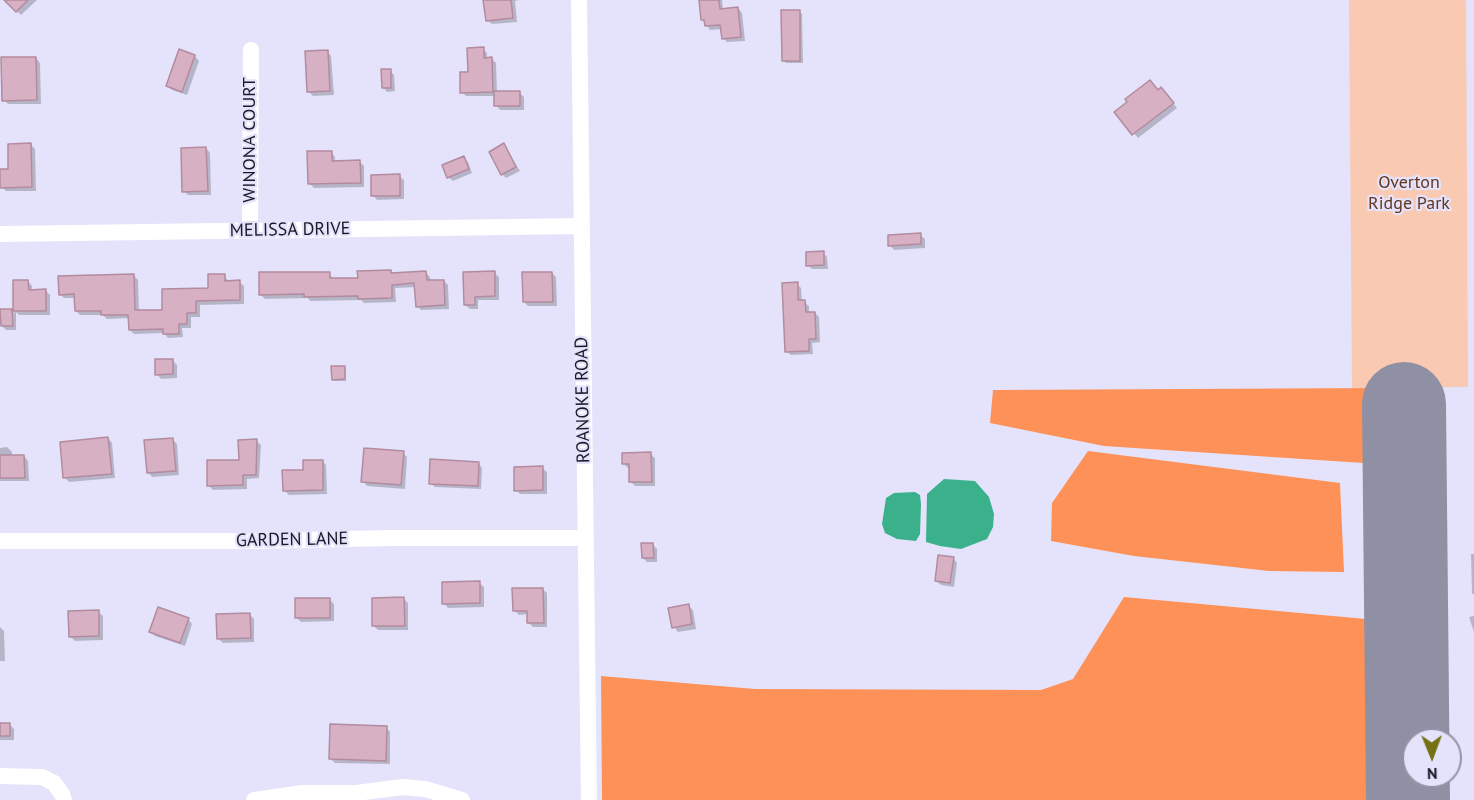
<!DOCTYPE html>
<html>
<head>
<meta charset="utf-8">
<style>
	body { margin:0 }
	#map { position:relative; width:1474px; height:800px; overflow:hidden; background:#e4e3fb; font-family:"PT Sans",sans-serif }
	canvas { display:block }
	.north { position:absolute; left:1402px; top:728px; width:60px; height:60px; box-sizing:border-box; background:#e4e3fb; border:2px solid #9392a6; border-radius:50%; rotate:179deg; font-size:16px; font-weight:700; line-height:24px; text-align:center; color:#1a1927 }
	.north::after { content:''; display:block; margin:auto; width:21px; height:27px; background:#757114; clip-path:polygon(50% 0,100% 100%,50% 72%,0 100%) }
</style>
</head>
<body>
<div id="map">
<canvas width="1474" height="800"></canvas>
<div class="north">N</div>
</div>
<script>
const c = document.querySelector('canvas').getContext('2d');
c.lineJoin = 'round';
function fill(path, color) { c.fillStyle = color; c.fill(path, 'evenodd'); }
const toPath = rows => new Path2D(rows.map(r => 'M' + r).join(''));
function strokePath(path, color, width, dash) { c.strokeStyle = color; c.lineWidth = width; c.lineCap = dash ? 'butt' : 'round'; c.setLineDash(dash || []); c.stroke(path); }
function label(font, color, halo, rows, align = 'center') {
  c.font = font + ' "PT Sans",sans-serif'; c.lineWidth = 4.5; c.setLineDash([]); c.textBaseline = 'middle'; c.strokeStyle = halo; c.fillStyle = color; for (const [text, x, y, turn = 0] of rows) {
    c.save(); c.translate(x, y); c.rotate((+turn || 0) * Math.PI / 180); c.textAlign = isNaN(turn) ? turn : align; if (halo) c.strokeText(text, 0, 0); c.fillText(text, 0, 0); c.restore();
  }
}
const green = toPath([
	[1349,0,1466,0,1468,387,1352,388]
]);
const forest = toPath([
	[1380,388,1379,464,1104,446,990,423,993,390],
	[1088,451,1340,483,1344,572,1269,571,1134,556,1051,541,1052,503],
	[1124,597,1377,620,1374,800,602,800,601,676,755,689,1041,690,1073,679]
]);
const water = toPath([
	[944,479,975,481,989,497,994,514,993,527,987,539,961,549,940,546,926,542,927,494],
	[915,492,920,495,921,504,920,534,916,541,897,539,885,533,882,524,886,498,894,493]
]);
const shadow = toPath([
	[6,0,37,0,21,15],
	[485,0,519,0,515,1,517,22,492,24,487,20],
	[700,0,722,0,723,10,738,8,742,13,745,41,727,42,723,38,722,29,710,30,702,19],
	[799,11,802,14,803,63,786,63,783,60],
	[483,49,487,53,487,59,492,59,496,63,497,93,519,92,524,97,524,110,500,110,496,105,495,96,466,96,462,92,469,73],
	[180,51,195,56,199,61,187,95,172,90,167,85],
	[327,51,331,56,334,95,313,96,309,92],
	[36,58,40,63,41,104,8,104,4,100],
	[390,71,394,75,395,91,387,92,383,87],
	[1158,91,1165,93,1177,108,1138,138,1116,112],
	[31,145,35,149,36,191,6,191,2,187,10,171],
	[504,145,520,171,506,178,502,174],
	[206,148,210,153,211,195,188,195,184,191],
	[331,152,335,157,335,162,360,162,364,166,364,187,314,188,310,184],
	[463,158,468,162,472,173,453,181,448,177],
	[399,176,404,180,404,199,377,200,373,195],
	[920,235,925,239,925,248,894,250,890,245],
	[823,253,827,257,828,269,812,269,808,265],
	[391,272,393,274,426,273,430,277,430,282,444,281,448,285,449,309,421,310,417,306,416,287,395,288,396,302,364,303,361,300,310,301,308,298,265,299,261,295,329,273,334,280,359,279],
	[494,273,499,277,499,300,478,300,478,309,470,309,465,305],
	[552,273,556,277,557,306,528,306,524,302],
	[224,275,229,282,239,282,244,286,244,304,200,305,200,317,191,317,191,328,182,328,183,337,168,338,164,333,134,334,130,330,130,318,107,319,103,315,80,315,76,311,76,298,64,298,60,294,134,276,138,280,139,312,164,311,209,289],
	[28,281,32,286,32,291,46,291,50,295,50,315,19,315,16,312,16,330,6,330,2,326,12,311,15,313,14,282],
	[797,284,801,288,802,301,809,306,809,313,815,313,819,317,820,342,812,343,813,354,791,355,786,351],
	[172,360,177,365,177,378,161,379,157,374],
	[345,367,346,369,346,381,335,381,333,379],
	[108,438,112,443,115,478,69,482,65,478],
	[173,440,177,444,179,475,152,477,148,472],
	[257,441,261,445,259,478,247,479,247,489,213,490,208,485,240,461],
	[7,447,12,452,12,457,24,456,28,461,29,481,0,481,0,448],
	[403,453,407,457,405,489,367,486,363,481],
	[650,454,655,458,655,486,635,486,631,482,631,467,628,468,623,463],
	[322,461,326,465,327,494,289,495,284,490,304,471],
	[478,463,482,468,481,489,435,487,430,483],
	[542,468,547,472,547,494,520,494,516,490],
	[653,545,657,549,657,562,647,562,643,558],
	[1471,554,1474,554,1474,595,1472,593],
	[953,558,957,563,954,587,941,585,936,581],
	[479,583,484,587,484,607,448,608,444,603],
	[542,589,547,593,547,627,533,627,528,622,528,614,519,615,514,610],
	[329,599,334,604,334,621,301,622,297,618],
	[404,599,408,603,408,630,378,630,373,625],
	[688,606,693,610,696,629,678,632,674,627],
	[98,612,103,616,103,640,75,641,70,636],
	[250,615,254,619,254,642,223,643,218,638],
	[1474,616,1474,632,1469,617],
	[188,619,192,624,185,646,155,636,151,632],
	[0,627,4,631,5,661,0,661],
	[9,724,14,729,14,740,0,740,0,725],
	[386,727,390,732,390,764,335,763,330,758]
]);
const runway = toPath([
	[1404,404,1408,800]
]);
const building = toPath([
	[4,0,28,0,16,12,4,0],
	[483,0,511,0,513,18,486,21,483,0],
	[699,0,719,0,720,9,738,7,741,37,722,39,720,25,705,26,704,20,701,20,699,0],
	[781,10,800,10,800,61,782,61,781,10],
	[484,47,484,58,492,57,493,92,460,93,460,72,468,72,467,48,484,47],
	[179,49,195,55,182,92,166,86,179,49],
	[328,50,330,91,307,92,305,51,328,50],
	[1,57,36,57,37,100,2,101,1,57],
	[381,69,391,69,391,88,382,88,381,69],
	[1150,80,1158,90,1161,87,1174,103,1132,135,1114,112,1127,102,1125,99,1150,80],
	[494,91,520,91,520,106,494,106,494,91],
	[31,143,32,187,0,188,0,169,8,169,8,144,31,143],
	[504,143,516,167,501,175,489,152,504,143],
	[206,147,208,191,182,192,181,148,206,147],
	[307,151,332,151,332,161,360,160,361,183,308,184,307,151],
	[464,156,469,169,447,178,442,165,464,156],
	[400,174,400,196,371,196,371,175,400,174],
	[921,233,921,244,888,246,888,235,921,233],
	[824,251,824,265,806,266,806,252,824,251],
	[391,270,391,273,426,271,427,280,444,280,445,305,416,307,414,283,392,285,392,298,358,299,358,296,304,297,304,294,259,295,259,272,330,272,330,278,358,278,357,271,391,270],
	[495,271,495,296,475,297,475,305,464,305,463,272,495,271],
	[522,272,552,272,553,302,523,302,522,272],
	[134,274,135,310,162,310,162,289,208,288,208,274,225,274,225,281,240,280,240,300,196,301,196,313,187,313,187,324,179,324,179,334,163,334,163,329,129,330,128,315,101,315,101,311,75,311,74,294,59,295,58,276,134,274],
	[13,280,28,280,29,290,46,289,46,311,13,311,13,280],
	[798,282,798,300,805,300,806,312,815,312,816,339,809,339,809,351,785,352,782,283,798,282],
	[0,309,12,309,13,326,1,326,0,309],
	[155,359,173,359,173,374,155,375,155,359],
	[331,366,345,366,345,379,332,380,331,366],
	[108,437,112,474,63,478,60,442,108,437],
	[173,438,176,471,147,473,144,440,173,438],
	[257,439,256,475,243,475,243,485,207,486,207,460,239,460,238,440,257,439],
	[364,448,404,451,401,485,361,482,364,448],
	[651,452,652,482,629,482,629,464,622,464,622,453,651,452],
	[0,455,24,455,25,478,0,478,0,455],
	[430,459,479,462,478,486,429,484,430,459],
	[303,460,323,460,323,490,283,491,282,470,303,470,303,460],
	[543,466,543,490,514,491,514,467,543,466],
	[641,543,653,543,654,558,642,558,641,543],
	[938,555,954,557,950,583,935,581,938,555],
	[480,581,480,603,442,604,442,582,480,581],
	[512,588,543,588,544,623,527,623,527,611,513,611,512,588],
	[404,597,405,626,372,626,372,598,404,597],
	[295,598,330,598,330,618,295,618,295,598],
	[689,604,692,624,672,628,668,608,689,604],
	[158,607,189,618,180,643,149,632,158,607],
	[99,610,99,636,69,637,68,611,99,610],
	[250,613,251,638,217,639,216,614,250,613],
	[0,723,10,723,10,736,0,736,0,723],
	[330,724,387,726,386,761,329,759,330,724]
]);
const minor = toPath([
	[579,0,589,800],
	[250,230,251,50],
	[0,234,581,226],
	[0,541,254,541,391,538,585,538],
	[0,776,42,777,54,783,62,794,64,800],
	[254,800,303,793,356,793,403,787,425,789,462,800]
]);
const streetNames = [
	["WINONA COURT",250,140,-90],
	["MELISSA DRIVE",290,230,-1],
	["ROANOKE ROAD",583,400,-91],
	["GARDEN LANE",292,540,-1]
];
const parkNames = [
	["Overton",1409,183],
	["Ridge Park",1409,204]
];
fill(green, '#fac9b2');
fill(forest, '#fe9157');
fill(water, '#3ab18a');
fill(shadow, '#0003');
strokePath(runway, '#9090a4', 84);
fill(building, '#d8b0c4');
strokePath(building, '#b28b9e', 1.5);
strokePath(minor, '#fff', 16);
label('18px', '#1a1927', '#e4e3fb', streetNames);
label('18px', '#62361f', '#e4e3fb', parkNames);
</script>
</body>
</html>
